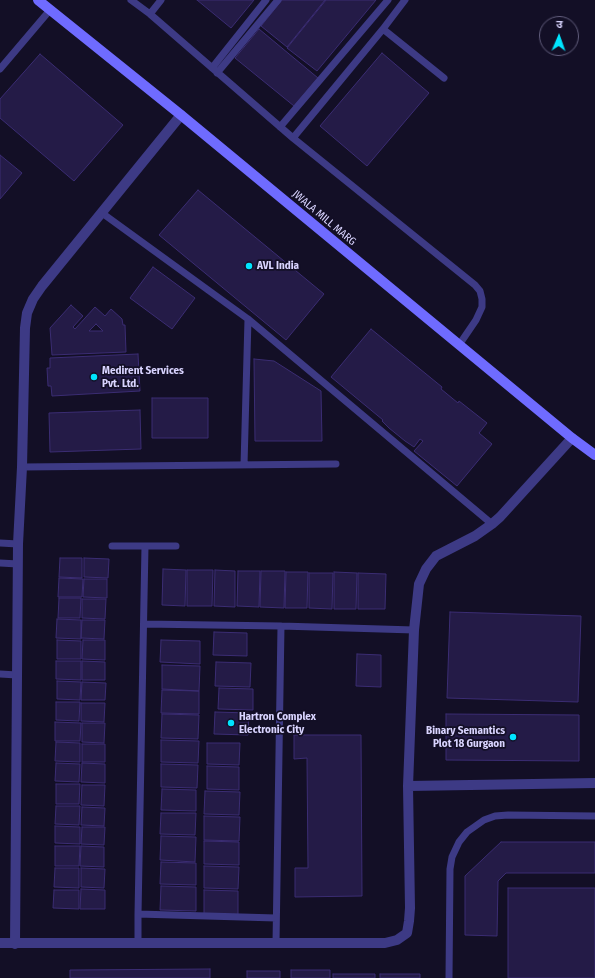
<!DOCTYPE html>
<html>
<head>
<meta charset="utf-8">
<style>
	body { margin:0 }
	#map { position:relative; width:595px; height:978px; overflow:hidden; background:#130f26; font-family:"Fira Sans Condensed","Noto Sans Devanagari",sans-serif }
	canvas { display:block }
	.north { position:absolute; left:539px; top:16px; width:40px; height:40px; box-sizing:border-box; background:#130f26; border:1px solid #625e7d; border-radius:50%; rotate:2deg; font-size:11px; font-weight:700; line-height:16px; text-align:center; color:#d9d4ff }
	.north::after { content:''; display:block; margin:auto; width:14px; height:18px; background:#00e5ff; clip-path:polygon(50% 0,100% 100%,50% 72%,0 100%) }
</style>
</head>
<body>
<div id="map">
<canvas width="595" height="978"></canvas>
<div class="north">उ</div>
</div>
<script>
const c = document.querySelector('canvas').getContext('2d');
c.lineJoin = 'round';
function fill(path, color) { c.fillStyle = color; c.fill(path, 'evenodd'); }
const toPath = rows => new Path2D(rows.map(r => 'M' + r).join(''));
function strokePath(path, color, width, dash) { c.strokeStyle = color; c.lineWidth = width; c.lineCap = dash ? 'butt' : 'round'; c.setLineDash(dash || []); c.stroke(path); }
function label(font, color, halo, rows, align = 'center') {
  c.font = font + ' "Fira Sans Condensed",sans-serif'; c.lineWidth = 3.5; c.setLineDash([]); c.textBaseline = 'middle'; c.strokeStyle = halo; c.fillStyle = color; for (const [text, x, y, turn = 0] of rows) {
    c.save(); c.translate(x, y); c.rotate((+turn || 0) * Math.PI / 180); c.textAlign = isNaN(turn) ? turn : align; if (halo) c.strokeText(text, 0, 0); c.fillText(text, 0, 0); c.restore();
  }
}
const building = toPath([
	[197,0,254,0,231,28,197,0],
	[282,0,325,0,287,47,261,26,282,0],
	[326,0,376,0,317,71,287,48,326,0],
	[259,29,318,78,294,106,235,58,259,29],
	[382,53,429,93,367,166,320,126,382,53],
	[40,54,123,125,74,181,0,118,0,99,40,54],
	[0,155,22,173,0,199,0,155],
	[198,190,324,294,286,340,159,235,198,190],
	[153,267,195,298,172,329,130,298,153,267],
	[71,305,83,316,73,327,75,329,95,307,105,316,111,309,122,319,123,325,125,325,126,352,52,355,50,328,71,305],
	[96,324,103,331,89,331,96,324],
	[371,329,442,387,441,389,458,403,459,401,487,423,479,433,492,444,457,486,414,451,423,441,420,439,414,447,405,441,389,428,382,421,383,420,331,377,371,329],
	[138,354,140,391,52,396,51,386,48,386,47,368,50,368,50,358,138,354],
	[254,359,274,361,321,391,322,441,255,441,254,359],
	[152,398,208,398,208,438,152,438,152,398],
	[140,410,141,449,50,452,49,413,140,410],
	[60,558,82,558,82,578,59,577,60,558],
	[84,558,109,559,108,578,84,577,84,558],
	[163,569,186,570,185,606,162,605,163,569],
	[187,570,213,570,212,606,187,606,187,570],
	[215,570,235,571,235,607,214,606,215,570],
	[238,571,260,571,259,607,237,606,238,571],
	[261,571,285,571,284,608,260,607,261,571],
	[286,572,308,572,307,608,285,608,286,572],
	[334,572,357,573,356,609,334,609,334,572],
	[309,573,333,573,332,609,309,608,309,573],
	[358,573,386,574,385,609,358,609,358,573],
	[59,578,83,579,82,597,58,597,59,578],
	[84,579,107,579,107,598,83,597,84,579],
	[59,598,81,598,80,618,58,618,59,598],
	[82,599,106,599,105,619,82,618,82,599],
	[450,612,581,616,578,702,447,698,450,612],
	[57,619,81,620,81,639,56,638,57,619],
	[82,620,105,620,104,639,81,638,82,620],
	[214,632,247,633,247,656,213,655,214,632],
	[57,640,81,641,81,659,57,659,57,640],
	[83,640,105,640,105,660,82,659,83,640],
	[161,640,200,641,200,664,160,662,161,640],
	[357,654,381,655,381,687,356,686,357,654],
	[56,661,81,661,81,680,56,679,56,661],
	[82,661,105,662,105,680,82,680,82,661],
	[216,662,251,663,250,687,215,686,216,662],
	[162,665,200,666,199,691,162,689,162,665],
	[57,681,81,682,80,700,57,699,57,681],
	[82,682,106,683,105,700,81,700,82,682],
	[219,688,253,689,253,710,218,709,219,688],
	[162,690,199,691,199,714,161,713,162,690],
	[56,702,80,702,79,721,56,720,56,702],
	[81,703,105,703,104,722,81,721,81,703],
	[215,712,249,713,248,735,214,734,215,712],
	[162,714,199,715,198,739,161,738,162,714],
	[446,714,579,715,579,761,446,760,446,714],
	[55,722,81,723,80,741,55,741,55,722],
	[82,723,105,723,104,743,82,742,82,723],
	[294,735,361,735,362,896,295,897,295,868,308,868,307,758,294,759,294,735],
	[161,740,199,741,198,763,161,762,161,740],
	[56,742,80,743,80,762,55,761,56,742],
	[207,743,240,743,239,765,207,764,207,743],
	[82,744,105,744,105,762,82,762,82,744],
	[56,763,80,764,79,782,55,781,56,763],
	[82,763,105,764,105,783,81,782,82,763],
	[161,764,198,765,197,788,161,787,161,764],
	[207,766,239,767,239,790,207,789,207,766],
	[56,784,80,784,79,804,56,804,56,784],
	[82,785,105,785,104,806,81,805,82,785],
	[162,789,196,790,196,811,161,810,162,789],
	[205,791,240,792,239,815,204,814,205,791],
	[56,806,80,806,79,825,55,824,56,806],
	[82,807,105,808,104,826,81,825,82,807],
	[161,813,196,813,195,835,160,834,161,813],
	[204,816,240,817,239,841,204,840,204,816],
	[55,826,80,827,80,844,55,843,55,826],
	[82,827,105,827,104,845,81,844,82,827],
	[161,836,196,837,195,862,160,860,161,836],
	[204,841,239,842,239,865,204,864,204,841],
	[501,842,595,842,595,873,506,873,498,881,497,936,465,935,465,876,501,842],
	[55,846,80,846,79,866,55,866,55,846],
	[81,846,104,847,104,867,80,866,81,846],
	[161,862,196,863,196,885,160,884,161,862],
	[204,866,239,867,238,889,204,888,204,866],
	[55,868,79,868,79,888,54,887,55,868],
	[81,868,105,869,104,888,81,887,81,868],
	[161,886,196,887,196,911,160,910,161,886],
	[508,888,595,888,595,978,508,978,508,888],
	[81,889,105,890,105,909,80,909,81,889],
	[54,890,79,890,79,909,53,908,54,890],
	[204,890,238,891,238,915,204,914,204,890],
	[210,969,210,978,70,978,70,970,210,969],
	[291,970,330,970,330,978,291,978,291,970],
	[247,971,280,971,280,978,247,978,247,971],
	[333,974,375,974,375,978,333,978,333,974],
	[380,974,420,974,420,978,380,978,380,974]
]);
const lane = toPath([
	[131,0,150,14,293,138,475,285,480,291,482,299,482,307,476,320,459,345],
	[150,14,161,0],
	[383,29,444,78],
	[212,68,266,0],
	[0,69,50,10],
	[217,73,278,0],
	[280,127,388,0],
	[293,138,383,29,405,0],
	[102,213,248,319,492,524],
	[244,465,248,319],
	[22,467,336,464],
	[0,543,18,544],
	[112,546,176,546],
	[145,546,138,914,276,918],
	[0,563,18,564],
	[144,624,281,626,414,630],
	[0,674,17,675],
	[138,942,138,914],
	[276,943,281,626],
	[449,978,450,869,452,857,459,842,467,832,484,820,495,816,508,815,595,816]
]);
const street = toPath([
	[408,786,595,783],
	[0,943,385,943,397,940,407,933,409,921,410,908,408,786,414,630,419,584,426,569,436,556,475,536,492,524,500,517,572,438],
	[15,944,18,544,22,467,25,328,27,313,33,299,42,286,181,115]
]);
const secondary = toPath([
	[38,0,181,115,572,438,595,455]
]);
const markers = [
	[249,266,4,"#00e5ff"],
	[94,377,4,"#00e5ff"],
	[231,723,4,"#00e5ff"],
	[513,737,4,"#00e5ff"]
];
const streetNames = [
	["JWALA MILL MARG",324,218,40]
];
const poiNames = [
	["AVL India",257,266],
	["Medirent Services",102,371],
	["Pvt. Ltd.",102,384],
	["Hartron Complex",239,717],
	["Electronic City",239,730],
	["Binary Semantics",505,731,"right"],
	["Plot 18 Gurgaon",505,744,"right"]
];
fill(building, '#241b47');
strokePath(building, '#3b2d73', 1);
strokePath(lane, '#3d3a85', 7);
strokePath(street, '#3d3a85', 10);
strokePath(secondary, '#6f6bff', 10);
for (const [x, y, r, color] of markers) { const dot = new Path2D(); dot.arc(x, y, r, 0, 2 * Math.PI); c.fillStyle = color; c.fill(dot); strokePath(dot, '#130f26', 1.5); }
label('11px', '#d9d4ff', '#130f26', streetNames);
label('bold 11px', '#d9d4ff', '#130f26', poiNames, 'left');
</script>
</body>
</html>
